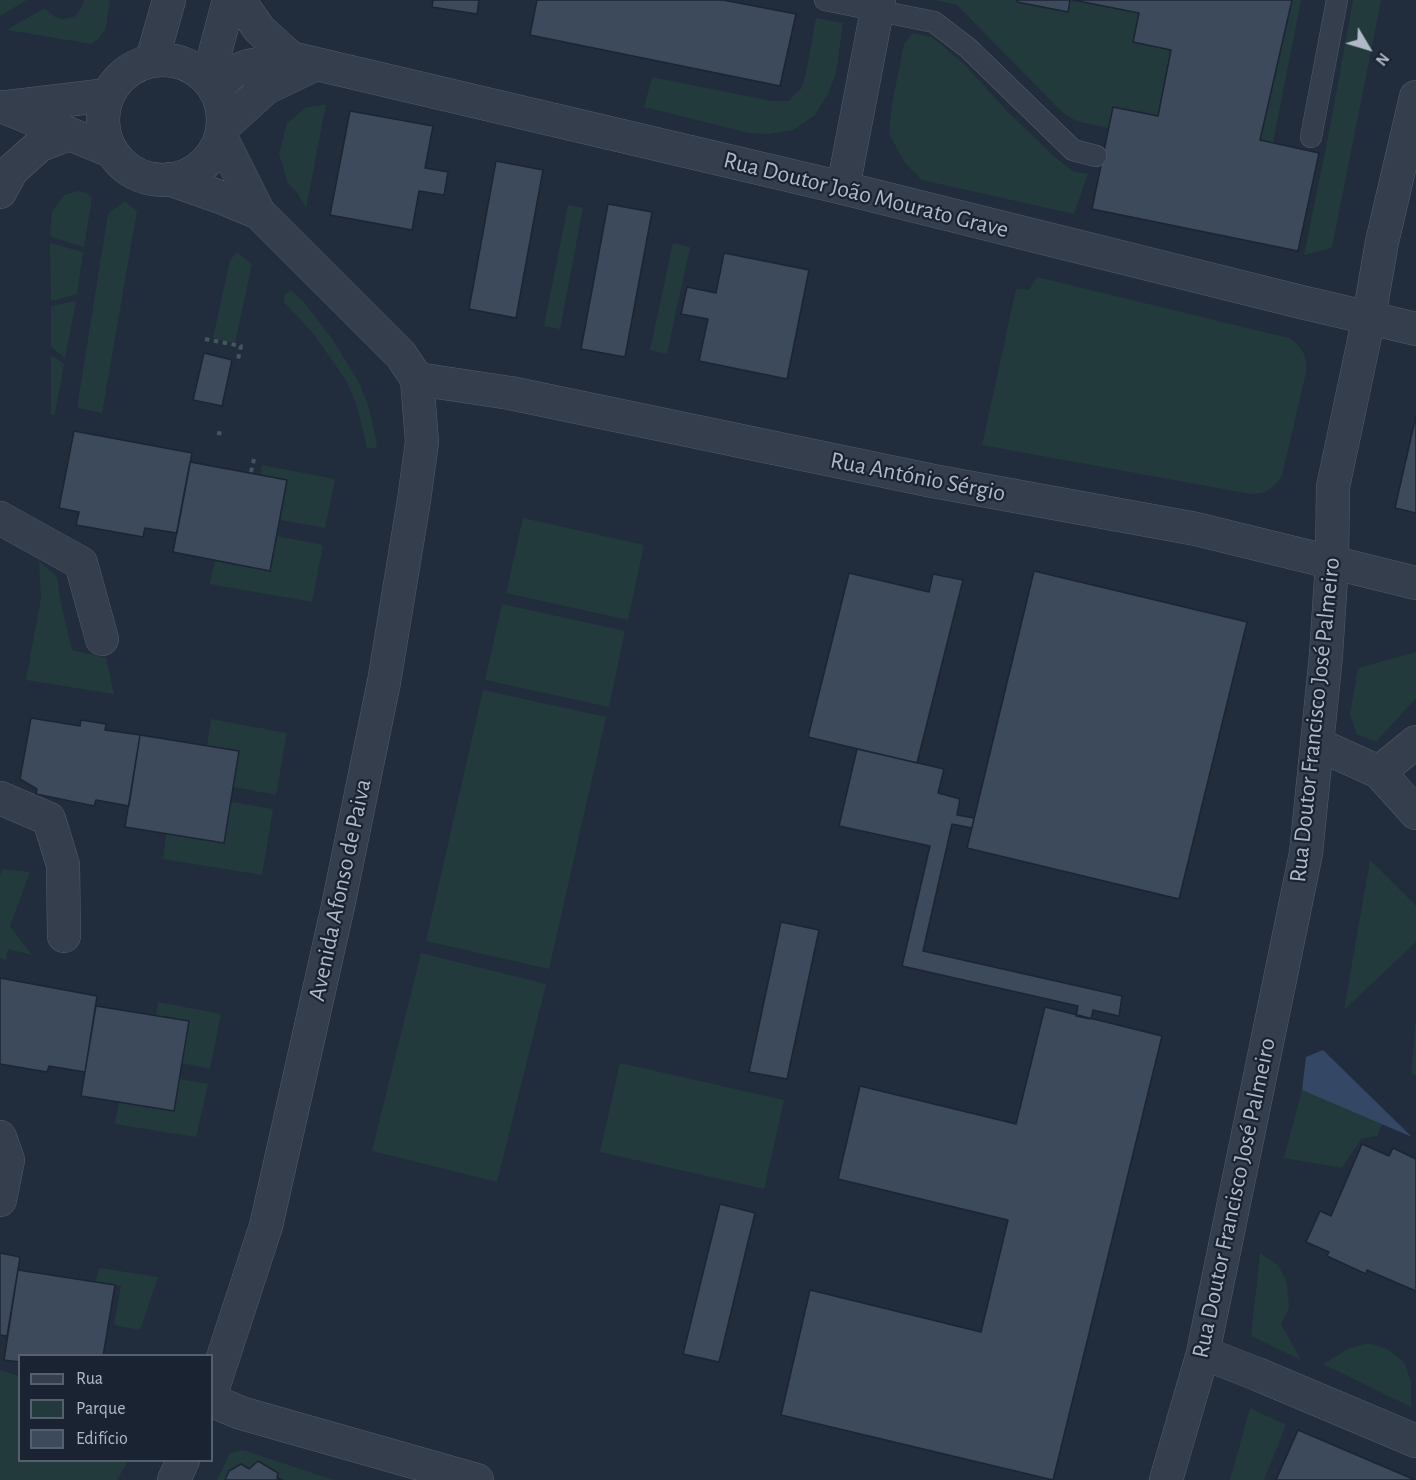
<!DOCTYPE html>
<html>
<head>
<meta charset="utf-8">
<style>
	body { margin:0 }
	#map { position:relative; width:1416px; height:1480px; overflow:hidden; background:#212c3c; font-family:"Alegreya Sans",sans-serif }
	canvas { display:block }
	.legend { position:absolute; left:18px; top:1354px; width:195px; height:108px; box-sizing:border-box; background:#1a2331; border:2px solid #565f6d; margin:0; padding:8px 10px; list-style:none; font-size:18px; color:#b0b9c8 }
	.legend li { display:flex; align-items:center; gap:12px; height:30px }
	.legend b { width:30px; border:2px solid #565f6d }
	.north { position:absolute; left:1338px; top:18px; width:60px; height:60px; -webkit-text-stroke:4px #1a2331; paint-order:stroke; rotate:128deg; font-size:16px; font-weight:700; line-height:24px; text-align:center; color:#b0b9c8 }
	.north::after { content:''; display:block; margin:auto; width:21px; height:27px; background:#b0b9c8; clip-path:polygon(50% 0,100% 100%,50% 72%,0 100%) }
</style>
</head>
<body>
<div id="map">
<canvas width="1416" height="1480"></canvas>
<ul class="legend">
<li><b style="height:8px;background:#353e4c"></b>Rua</li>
<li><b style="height:16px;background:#233a3d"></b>Parque</li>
<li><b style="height:16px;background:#3c4a5c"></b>Edifício</li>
</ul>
<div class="north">N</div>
</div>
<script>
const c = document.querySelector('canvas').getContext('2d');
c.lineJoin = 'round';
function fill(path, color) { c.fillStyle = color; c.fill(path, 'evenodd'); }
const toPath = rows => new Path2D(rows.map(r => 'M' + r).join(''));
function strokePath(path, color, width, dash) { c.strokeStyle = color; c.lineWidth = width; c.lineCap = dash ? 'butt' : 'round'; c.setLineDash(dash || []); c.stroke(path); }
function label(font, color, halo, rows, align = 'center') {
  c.font = font + ' "Alegreya Sans",sans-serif'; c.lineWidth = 4.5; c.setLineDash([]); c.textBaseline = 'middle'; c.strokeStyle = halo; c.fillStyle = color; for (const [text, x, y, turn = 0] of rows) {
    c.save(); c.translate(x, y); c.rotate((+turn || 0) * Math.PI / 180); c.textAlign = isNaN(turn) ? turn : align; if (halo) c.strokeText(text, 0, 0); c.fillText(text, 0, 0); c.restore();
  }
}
const green = toPath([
	[0,0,27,0,0,16],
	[84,0,110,0,106,28,99,38,91,44,7,30,44,8,55,17,63,19,74,17,80,10],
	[934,0,1017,0,1017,2,1067,12,1070,0,1073,0,1139,13,1133,42,1171,50,1158,116,1113,107,1108,128,1076,121,1061,111,957,5],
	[1292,0,1301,0,1273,143,1260,140],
	[1353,0,1381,0,1332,248,1304,255,1330,127],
	[816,18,843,23,836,73,828,94,815,115,793,130,769,134,749,133,644,107,652,77,772,101,788,101,801,89,806,73],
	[913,33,932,37,964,64,1006,110,1056,158,1072,171,1088,174,1074,214,922,180,905,163,889,134,892,104,904,44],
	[326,105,306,208,298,194,288,183,279,154,287,123,306,107],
	[78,191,86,193,92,198,84,247,51,237,50,234,52,212,64,195],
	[125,201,137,211,102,413,77,408,108,214],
	[568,205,583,208,560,329,544,326],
	[50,243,83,252,77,294,51,301],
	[673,243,690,247,667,354,650,350],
	[237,252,252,264,235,343,213,338,230,260],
	[1037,277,1289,338,1296,343,1304,354,1306,361,1306,372,1282,476,1273,487,1262,493,1251,494,982,445,1016,289,1029,290],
	[291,290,303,301,333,340,358,381,368,404,377,444,375,448,367,448,357,406,346,380,312,332,284,302,285,294],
	[76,301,65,358,51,347,51,306],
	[51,355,64,364,55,413,53,415,51,414],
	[262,465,335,479,325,528,280,520,287,481,260,475],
	[523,518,644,545,628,620,506,593],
	[277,536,323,545,312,602,210,584,215,561,270,571],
	[39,561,57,577,61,604,72,650,106,658,114,694,26,680,41,598],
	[502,604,625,631,609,707,485,680],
	[1416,652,1416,698,1376,742,1357,734,1350,715,1358,668],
	[483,690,606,717,549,969,426,941],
	[211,719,287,733,276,795,233,787,239,751,207,746],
	[231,802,273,809,262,875,163,859,166,834],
	[1370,860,1416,906,1416,942,1344,1010],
	[2,869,30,872,10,926,32,955,8,949,6,960,0,958,0,876],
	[421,953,546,984,497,1182,372,1151],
	[158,1002,221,1014,210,1069,182,1063,189,1021,156,1016],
	[1416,1017,1416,1075,1411,1074],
	[620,1063,784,1100,764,1189,600,1152],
	[179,1079,208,1084,196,1137,115,1124,119,1102,173,1111],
	[1302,1090,1383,1123,1377,1136,1361,1139,1342,1168,1284,1158],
	[1260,1253,1278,1265,1287,1283,1289,1308,1281,1324,1301,1360,1251,1336],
	[100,1268,158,1277,140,1330,114,1325,121,1286,95,1282],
	[1368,1343,1387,1349,1404,1362,1411,1381,1411,1407,1323,1364,1348,1349],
	[0,1370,19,1376,20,1460,128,1461,117,1480,0,1480],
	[1250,1408,1286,1425,1264,1480,1230,1480],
	[243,1450,334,1480,217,1480,230,1453]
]);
const water = toPath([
	[1323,1050,1412,1137,1302,1090,1306,1057]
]);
const building = toPath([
	[433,0,479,0,477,14,432,7,433,0],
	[537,0,723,0,796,14,780,86,530,35,537,0],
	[1017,0,1070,0,1068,12,1017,2,1017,0],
	[1073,0,1292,0,1260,140,1319,153,1298,251,1092,209,1113,107,1158,116,1171,50,1133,42,1139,13,1073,0],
	[350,111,433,126,425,168,448,172,444,195,419,191,412,230,330,215,350,111],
	[496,161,543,170,516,318,469,309,496,161],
	[608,204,652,212,625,357,581,349,608,204],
	[724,253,809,270,787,379,699,361,708,319,681,314,687,287,716,293,724,253],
	[204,353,232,360,222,406,193,400,204,353],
	[1416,416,1416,513,1395,508,1416,416],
	[74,431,192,453,177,533,145,528,143,537,76,525,79,512,59,508,74,431],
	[190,462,287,480,270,571,173,552,190,462],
	[1034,571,1247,622,1179,899,967,848,1034,571],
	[849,573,929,592,933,574,963,580,917,763,808,737,849,573],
	[31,718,80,726,81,720,106,724,105,730,140,735,129,806,96,800,94,806,36,794,37,789,20,779,31,718],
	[140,735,239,751,224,843,125,827,140,735],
	[857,749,944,769,938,793,960,799,957,815,974,818,972,828,952,824,923,951,1122,996,1119,1016,1093,1010,1091,1019,1076,1016,1078,1006,902,966,930,846,839,826,857,749],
	[781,922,819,930,787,1079,749,1072,781,922],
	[0,978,97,996,85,1072,49,1066,47,1072,0,1064,0,978],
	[96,1006,189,1021,174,1111,81,1096,96,1006],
	[1045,1007,1162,1036,1053,1480,781,1415,810,1290,981,1332,1008,1220,838,1179,860,1086,1016,1124,1045,1007],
	[1362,1144,1389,1156,1393,1148,1416,1159,1416,1291,1367,1270,1366,1274,1327,1256,1329,1252,1306,1242,1320,1211,1331,1216,1362,1144],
	[720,1204,755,1213,719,1362,683,1354,720,1204],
	[0,1253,20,1257,7,1336,0,1335,0,1253],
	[18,1270,115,1285,103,1356,20,1356,20,1362,4,1360,18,1270],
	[1298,1430,1415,1480,1276,1480,1298,1430],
	[258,1461,278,1473,277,1478,283,1480,225,1480,229,1471,241,1464,249,1469,258,1461]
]);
const path = toPath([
	[205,339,241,346,238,359],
	[217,433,226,434],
	[251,472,254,459]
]);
const service = toPath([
	[825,0,934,22,968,48,1073,150,1096,156],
	[1311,137,1337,0]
]);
const minor = toPath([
	[239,0,259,29,291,58],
	[152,60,169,0],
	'103 120a60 60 0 1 1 120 0a60 60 0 1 1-120 0Z',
	[208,79,229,0],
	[215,87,233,72,248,66,291,58,843,188,1301,302,1416,329],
	[4,107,111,151],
	[8,107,108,95],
	[223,127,266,88,312,66],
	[169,179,223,198,259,213],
	[843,188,879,0],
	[0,192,12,170,40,145,69,134],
	[417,379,510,393,933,481,1196,529,1416,583],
	[0,518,81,563,102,639],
	[1317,744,1379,772,1416,813],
	[1379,772,1416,742],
	[0,798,49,819,63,865,64,936],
	[0,1137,8,1160,0,1200],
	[1203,1353,1257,1374,1416,1441],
	[212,1391,266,1226,338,906,384,682,414,500,422,442,417,379,401,355,259,213,221,137],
	[212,1401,241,1413,477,1480],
	[174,1480,183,1460],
	[1166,1480,1203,1353,1306,853,1326,655,1332,562,1333,487,1369,317,1382,242,1416,97]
]);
const streetNames = [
	["Rua Doutor João Mourato Grave",866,195,14],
	["Rua António Sérgio",918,477,11],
	["Rua Doutor Francisco José Palmeiro",1315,720,-84],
	["Avenida Afonso de Paiva",340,890,-78],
	["Rua Doutor Francisco José Palmeiro",1234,1198,-78]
];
fill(green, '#233a3d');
fill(water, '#344765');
fill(building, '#3c4a5c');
strokePath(building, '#1c2533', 1.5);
strokePath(service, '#535c6a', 22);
strokePath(minor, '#535c6a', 34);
strokePath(path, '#41575a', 4, [4.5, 4.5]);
strokePath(service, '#353e4c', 21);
strokePath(minor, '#353e4c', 33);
label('24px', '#b0b9c8', '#1a2331', streetNames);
</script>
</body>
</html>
